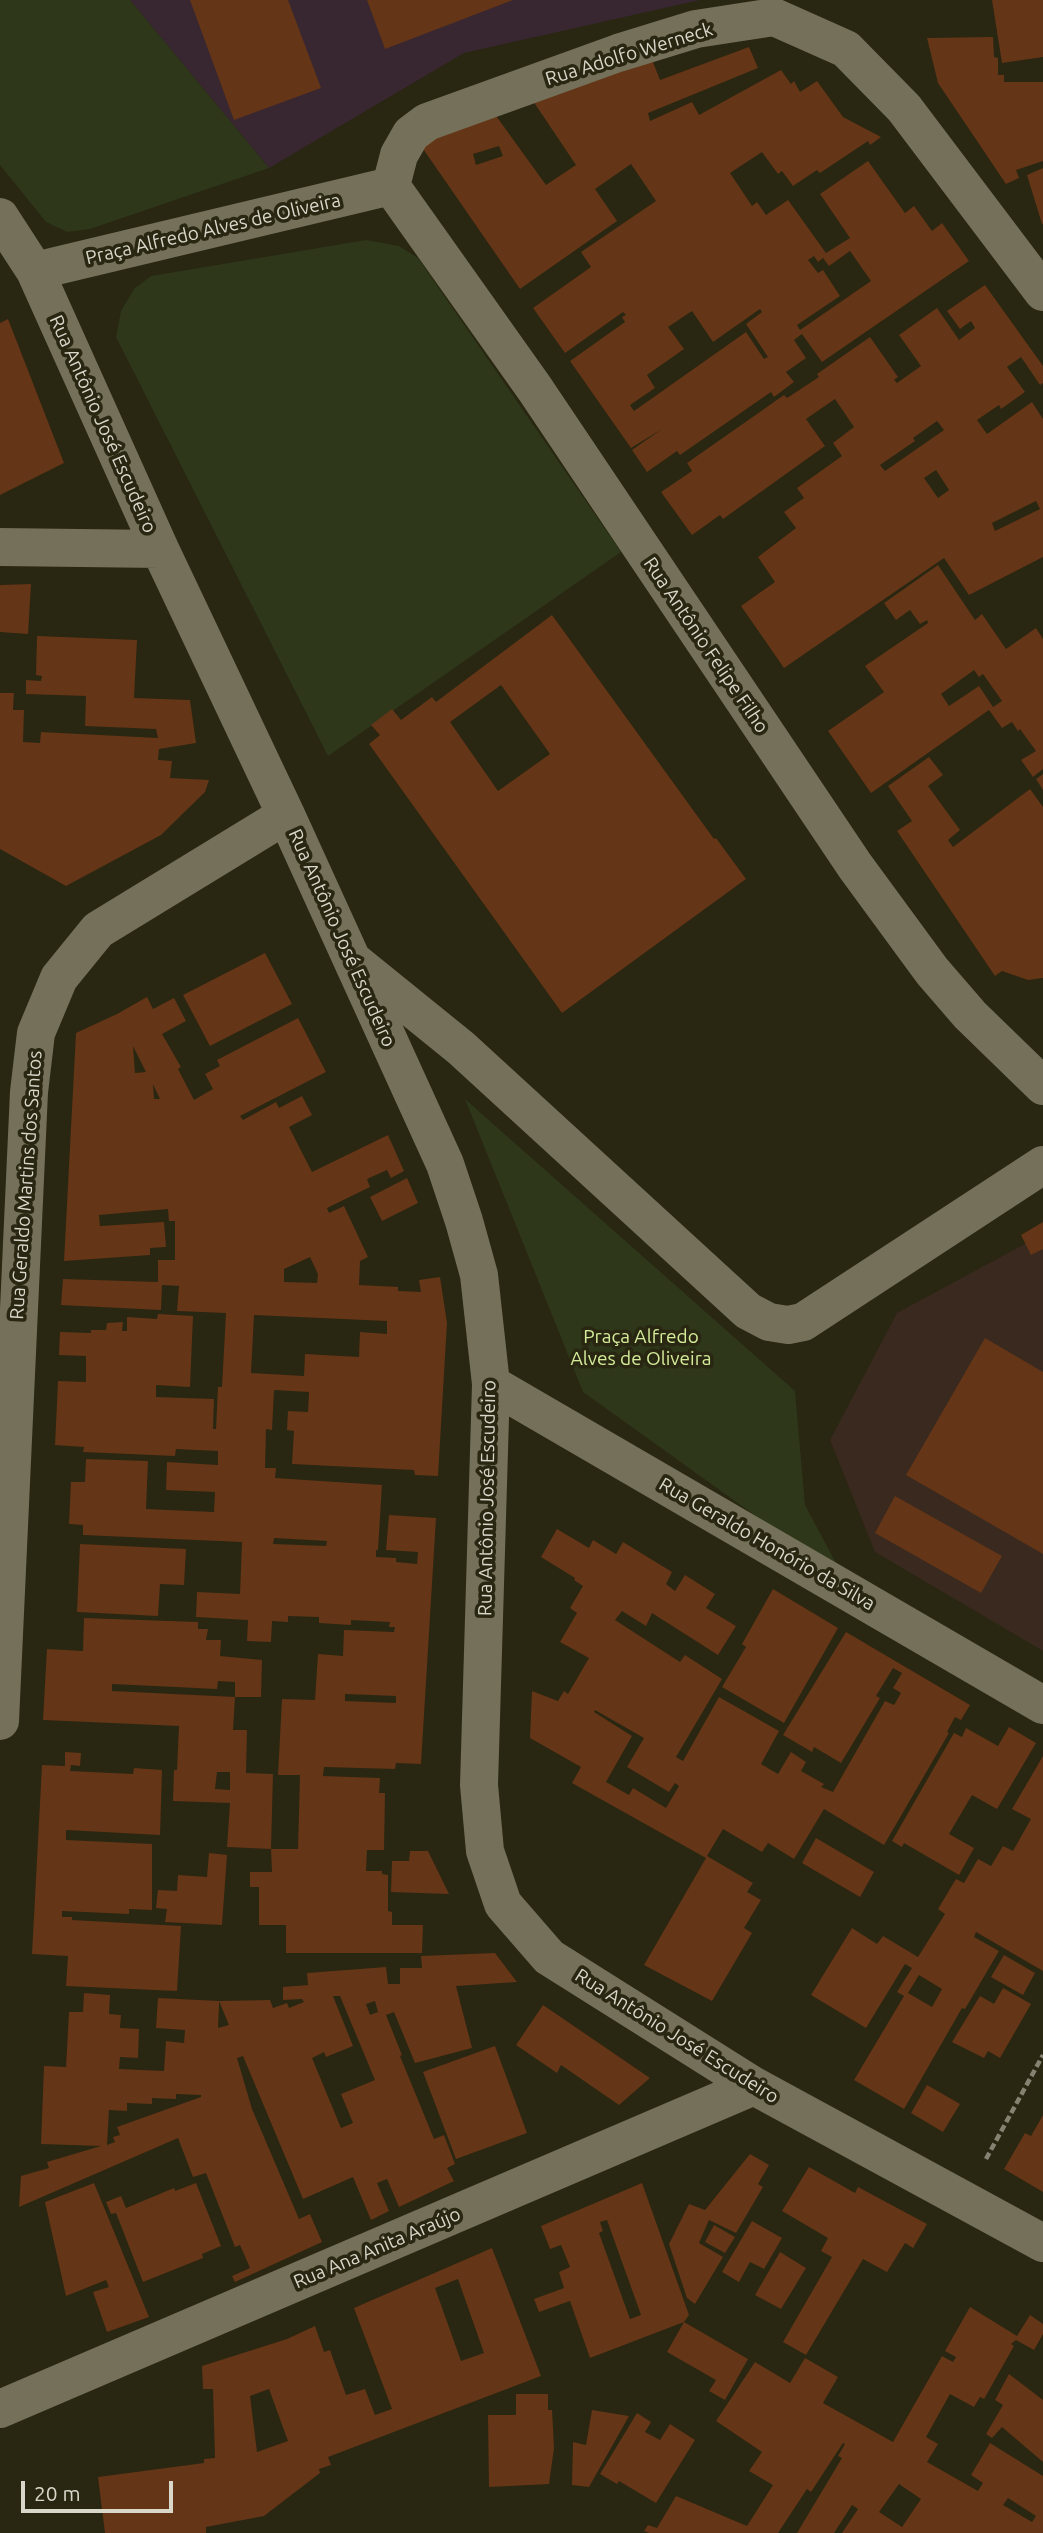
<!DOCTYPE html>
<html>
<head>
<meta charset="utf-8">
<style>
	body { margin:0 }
	#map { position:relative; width:1043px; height:2533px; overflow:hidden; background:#292611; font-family:Ubuntu,sans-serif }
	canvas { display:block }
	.scale { position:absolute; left:21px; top:2481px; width:152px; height:32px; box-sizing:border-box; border:4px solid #d9d7ca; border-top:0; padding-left:9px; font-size:21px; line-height:24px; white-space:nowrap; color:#d9d7ca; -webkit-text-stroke:5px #292611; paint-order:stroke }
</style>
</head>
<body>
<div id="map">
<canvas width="1043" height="2533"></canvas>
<div class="scale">20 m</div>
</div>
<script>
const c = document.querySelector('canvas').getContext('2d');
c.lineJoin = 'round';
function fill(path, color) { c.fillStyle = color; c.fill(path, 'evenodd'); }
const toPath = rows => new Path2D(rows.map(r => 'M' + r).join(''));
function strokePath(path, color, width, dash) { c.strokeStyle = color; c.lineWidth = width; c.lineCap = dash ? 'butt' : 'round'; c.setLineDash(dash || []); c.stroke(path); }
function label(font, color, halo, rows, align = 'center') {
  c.font = font + ' Ubuntu,sans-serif'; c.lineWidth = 7; c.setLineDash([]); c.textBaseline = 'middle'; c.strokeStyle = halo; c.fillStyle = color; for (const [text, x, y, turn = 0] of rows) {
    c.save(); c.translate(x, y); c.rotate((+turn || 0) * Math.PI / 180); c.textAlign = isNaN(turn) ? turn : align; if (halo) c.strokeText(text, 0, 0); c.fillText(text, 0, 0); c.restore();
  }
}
const education = toPath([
	[130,0,700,0,464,53,269,168]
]);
const medical = toPath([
	[1043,1234,1043,1651,875,1552,830,1440,897,1313]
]);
const green = toPath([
	[0,0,130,0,269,168,90,229,67,232,46,222,0,165],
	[366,240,399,246,418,258,621,552,328,756,116,337,121,311,134,289,151,276],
	[465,1099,795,1391,805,1505,845,1580,583,1392]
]);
const building = toPath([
	[190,0,288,0,321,88,234,120],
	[367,0,513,0,385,49],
	[992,0,1043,0,1043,57,1002,63],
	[993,37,994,57,998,58,998,75,1004,75,1004,82,1043,82,1043,161,1016,170,1019,178,1006,184,938,83,927,38],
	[749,47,758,68,648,113,650,121,692,102,699,115,781,70,791,84,794,81,800,92,817,81,843,117,881,137,870,145,868,141,820,173,817,170,793,186,782,171,778,174,762,152,730,173,752,206,757,202,766,215,788,200,826,253,850,238,820,194,868,161,905,213,914,206,932,231,942,223,969,261,822,362,802,334,794,340,806,358,786,372,794,382,774,397,771,392,680,455,677,451,647,472,632,450,662,429,631,448,570,361,625,322,622,317,626,315,623,312,565,353,533,308,591,267,581,252,656,201,631,164,595,189,617,221,520,289,419,143,494,113,546,185,576,165,531,98,649,52,660,80],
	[499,146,503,156,476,165,473,154],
	[850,251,871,281,800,330,797,325,840,296,823,270,818,273,808,260,814,256,818,262,823,258,829,266],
	[760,309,762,312,746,324,768,357,764,359,746,332,634,411,630,405,655,388,647,375,684,349,668,327,692,311,713,342],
	[1043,168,1043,224,1042,224,1027,175],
	[985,285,1043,366,1043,383,1040,385,1021,357,1007,367,1025,392,1001,409,999,405,977,420,987,434,1032,402,1043,419,1043,557,969,595,944,558,784,668,741,606,775,582,758,557,796,528,784,512,804,498,797,488,842,456,833,443,854,427,835,399,806,419,825,446,723,519,720,515,692,535,661,492,692,471,687,463,784,395,787,398,819,377,817,374,870,337,898,377,894,380,897,383,921,366,899,335,937,308,959,340,975,328,971,321,960,329,947,311],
	[937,421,944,430,885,471,880,465,915,441,913,438],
	[936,470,949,490,938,498,924,478],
	[1036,501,1040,509,995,531,992,523],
	[8,319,64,463,0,495,0,323],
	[938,565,975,620,982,614,1006,649,1036,628,1043,639,1043,769,1033,777,1021,760,1036,751,1020,729,1018,731,1012,722,1002,728,989,710,871,793,828,731,884,692,865,666,928,623,927,620,920,624,910,610,896,620,884,603],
	[974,670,979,677,983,674,1002,701,993,707,979,686,949,706,941,694],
	[31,584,28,634,0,632,0,585],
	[552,615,714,839,716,838,746,879,562,1013,369,744,380,735,371,725,392,709,401,720,432,697,436,702],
	[501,685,550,754,498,791,450,722],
	[37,636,137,640,134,698,190,700,196,743,159,749,158,760,172,761,170,778,209,780,205,792,161,835,66,886,0,849,0,693,14,693,13,710,24,710,23,742,40,743,41,732,158,738,156,729,85,726,86,696,26,694,26,680,41,681,42,676,36,675],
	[929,757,943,775,928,786,960,830,948,840,953,847,1030,789,1043,807,1043,978,1028,980,1002,971,995,976,897,831,912,821,888,786],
	[1043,774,1043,790,1036,779],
	[265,953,292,1004,210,1046,183,995],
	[147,997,153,1009,174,998,186,1021,162,1034,181,1067,178,1069,194,1100,213,1089,205,1074,220,1066,217,1060,298,1018,326,1072,240,1116,243,1120,276,1102,279,1108,302,1096,312,1115,289,1127,312,1172,388,1135,404,1171,391,1178,387,1170,367,1179,370,1187,327,1208,329,1213,344,1206,368,1257,360,1261,359,1285,398,1287,398,1291,421,1292,419,1280,440,1277,447,1323,438,1476,415,1475,414,1470,292,1464,294,1431,287,1430,288,1411,308,1412,309,1392,274,1390,272,1430,266,1429,265,1468,276,1468,275,1478,382,1485,378,1550,376,1550,376,1557,396,1558,396,1562,417,1564,418,1552,386,1550,389,1515,436,1518,421,1764,396,1763,395,1769,324,1767,323,1776,380,1778,379,1793,385,1793,384,1850,367,1850,366,1871,382,1871,382,1874,388,1875,388,1911,392,1912,392,1925,423,1925,422,1953,286,1953,286,1925,259,1925,259,1887,250,1887,250,1872,272,1872,271,1849,227,1847,230,1803,173,1801,174,1770,177,1770,179,1726,43,1720,47,1649,83,1651,84,1618,198,1622,198,1629,208,1629,206,1640,221,1640,220,1656,262,1660,261,1697,235,1697,233,1730,247,1730,246,1773,273,1774,271,1849,298,1849,300,1775,278,1775,282,1699,315,1700,318,1654,343,1656,344,1630,394,1632,395,1627,389,1627,390,1622,351,1620,351,1625,319,1623,319,1617,288,1616,288,1622,272,1621,271,1642,247,1641,248,1620,196,1617,197,1592,240,1594,242,1542,83,1535,83,1525,69,1524,71,1482,85,1482,86,1459,148,1461,146,1509,214,1512,215,1492,166,1490,167,1462,218,1465,218,1451,176,1449,175,1456,83,1452,84,1447,55,1445,58,1381,86,1382,86,1356,59,1355,60,1332,91,1333,91,1330,106,1330,107,1323,123,1322,122,1331,127,1331,127,1317,157,1319,158,1314,193,1316,190,1387,156,1385,156,1397,214,1399,213,1429,216,1429,218,1387,222,1387,226,1313,177,1311,179,1286,162,1285,161,1310,61,1305,63,1279,158,1282,158,1260,175,1260,175,1221,169,1221,168,1209,99,1215,100,1226,164,1222,166,1247,150,1248,150,1255,64,1261,76,1033,117,1014],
	[133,1046,146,1072,135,1073],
	[153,1084,160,1099,154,1099],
	[310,1257,318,1274,317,1283,284,1282,284,1269],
	[254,1315,387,1321,387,1334,360,1332,359,1357,305,1354,304,1376,251,1373],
	[274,1538,327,1541,326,1546,273,1544],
	[218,1681,235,1682,235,1697,112,1691,112,1684,217,1689],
	[345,1694,396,1696,396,1703,345,1701],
	[217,1772,230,1772,230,1790,215,1789],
	[407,1178,418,1203,382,1221,370,1197],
	[1043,1222,1043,1249,1031,1255,1021,1235],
	[985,1338,1043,1372,1043,1554,906,1475],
	[895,1496,1002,1556,981,1593,875,1533],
	[557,1529,589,1548,593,1540,616,1554,623,1542,672,1572,666,1584,675,1591,685,1575,715,1594,706,1608,736,1626,718,1655,652,1613,646,1626,622,1611,615,1620,680,1662,685,1655,722,1679,676,1757,683,1761,719,1697,779,1731,761,1764,778,1774,791,1752,806,1762,801,1771,824,1784,821,1787,833,1792,885,1701,894,1705,901,1693,893,1688,902,1673,893,1668,876,1696,880,1698,841,1763,814,1747,812,1752,783,1735,846,1632,970,1705,961,1720,955,1717,947,1732,949,1733,884,1845,824,1809,794,1859,768,1843,762,1852,723,1829,707,1856,753,1883,747,1892,761,1900,744,1928,752,1933,712,2001,644,1965,706,1858,572,1783,581,1767,530,1738,532,1691,558,1701,564,1691,568,1694,589,1658,560,1642,577,1613,570,1608,583,1586,574,1580,575,1578,541,1557],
	[595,1710,644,1738,627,1767,669,1792,675,1783,679,1786,666,1808,633,1788,629,1795,606,1782,632,1736,594,1712],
	[80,1544,186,1549,184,1585,160,1584,158,1616,77,1612],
	[773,1589,838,1628,784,1723,722,1687,746,1647,742,1644],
	[1009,1727,1036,1743,997,1809,972,1795,949,1834,974,1848,959,1875,904,1843,902,1847,892,1841,954,1733,962,1737,966,1728,998,1746],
	[65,1752,81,1753,80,1766,71,1765,70,1771,133,1774,134,1768,162,1770,160,1835,66,1830,66,1840,152,1844,152,1910,129,1909,129,1914,62,1911,62,1917,72,1917,72,1920,181,1926,177,1991,66,1986,68,1956,32,1954,42,1765,65,1766],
	[1043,1756,1043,1971,976,1932,974,1937,999,1951,965,2009,962,2008,904,2109,854,2080,904,1996,897,1992,912,1968,905,1964,866,2028,811,1995,852,1928,877,1944,883,1936,918,1957,945,1914,938,1909,956,1879,964,1883,978,1859,991,1866,1003,1846,1013,1851,1031,1819,1012,1809],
	[919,1975,942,1989,932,2007,908,1993],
	[816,1838,874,1872,860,1897,802,1863],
	[410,1851,428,1851,449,1894,391,1892,392,1861,409,1861],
	[209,1853,227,1855,222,1925,165,1922,167,1909,156,1908,158,1890,177,1891,178,1875,207,1877],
	[495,1953,517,1982,456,1986,472,2048,415,2063,394,2012,386,2015,402,2055,400,2056,434,2139,444,2135,455,2164,447,2168,454,2181,399,2207,387,2179,377,2183,389,2211,371,2220,353,2177,303,2199,243,2056,237,2058,252,2109,299,2219,310,2214,322,2242,235,2282,232,2276,250,2268,240,2245,235,2247,206,2173,193,2177,178,2138,19,2207,21,2176,49,2168,47,2162,101,2146,41,2144,44,2066,66,2067,69,2012,83,2012,84,1993,110,1995,109,2014,121,2015,120,2028,139,2029,138,2058,120,2057,119,2069,164,2071,166,2041,184,2043,185,2030,156,2028,158,1998,219,2001,270,2000,273,2008,287,2003,289,2008,304,2002,302,1999,283,2000,283,1987,308,1985,307,1973,386,1967,388,1984,400,1984,400,1968,422,1968,421,1956],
	[333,1996,340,1996,375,2080,341,2094,353,2123,341,2128,312,2058,324,2052,326,2057,353,2046],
	[219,2001,229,2025,218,2028,219,2006],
	[375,2001,378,2012,370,2015,366,2004],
	[176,2094,201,2095,201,2097,117,2127,120,2135,113,2137,115,2142,107,2145,109,2110,127,2111,127,2103,152,2104,152,2098,176,2099],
	[1004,1955,1035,1973,1023,1995,991,1977],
	[1003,1988,1031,2004,1000,2058,988,2051,984,2058,952,2042,980,1996,994,2004],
	[543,2005,650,2078,619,2105,561,2065,557,2073,516,2045],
	[495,2046,527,2133,456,2159,423,2072],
	[927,2085,960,2104,943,2132,911,2113],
	[1043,2115,1043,2192,1004,2169,1025,2133,1031,2136],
	[750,2154,769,2165,758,2184,763,2187,736,2233,709,2220,699,2243,723,2257,695,2304,687,2298,669,2244,689,2204,705,2210],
	[809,2167,855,2193,858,2187,927,2224,913,2248,905,2243,887,2272,863,2259,806,2355,783,2342,832,2257,821,2251,828,2238,782,2211],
	[94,2183,149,2317,107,2332,93,2292,109,2287,106,2280,66,2296,45,2202],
	[196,2183,221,2246,202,2254,203,2258,143,2282,116,2213,111,2214,106,2202,121,2196,126,2208,174,2188,175,2191],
	[642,2183,689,2315,684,2322,590,2358,570,2301,539,2312,534,2299,564,2288,559,2272,570,2267,561,2245,550,2249,541,2226],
	[607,2220,641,2315,630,2319,599,2233,603,2231,600,2222],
	[752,2221,782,2238,764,2269,750,2262,739,2282,722,2272],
	[714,2225,735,2237,725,2253,705,2242],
	[492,2248,541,2376,328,2457,331,2465,319,2469,320,2473,264,2516,206,2527,206,2533,105,2533,98,2477,204,2463,204,2459,215,2458,213,2389,203,2389,202,2366,287,2339,315,2326,324,2352,330,2350,346,2395,365,2389,375,2415,392,2409,354,2308],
	[458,2279,484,2353,461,2361,435,2288],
	[269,2389,288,2441,257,2452,250,2396],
	[780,2252,806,2268,781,2309,755,2295],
	[970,2307,1017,2336,1030,2315,1043,2324,1043,2334,1034,2350,1016,2340,1011,2344,1014,2346,984,2399,980,2397,974,2407,950,2394,926,2437,938,2444,927,2462,978,2491,983,2483,971,2475,990,2443,1043,2476,1043,2533,842,2533,858,2509,852,2505,834,2533,797,2533,842,2458,838,2456,845,2444,843,2443,811,2492,807,2489,778,2533,649,2533,644,2531,648,2525,657,2528,676,2496,747,2526,773,2485,749,2471,762,2452,716,2421,755,2362,790,2383,805,2358,838,2377,823,2403,893,2442,942,2356,953,2362,956,2357,945,2351],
	[899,2484,921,2499,902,2527,879,2512],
	[1008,2498,1036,2516,1032,2522,1003,2505],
	[684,2322,748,2359,725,2400,709,2391,716,2380,667,2352],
	[1009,2374,1043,2400,1043,2462,1002,2427,992,2438,986,2434,1003,2405,995,2400],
	[516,2394,548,2394,548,2410,552,2410,554,2448,549,2484,489,2487,488,2415,516,2415],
	[592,2410,629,2416,589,2487,572,2485,573,2442,586,2445],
	[637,2413,651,2422,645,2432,660,2440,670,2424,695,2440,656,2503,619,2481,617,2484,600,2474]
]);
const path = toPath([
	[986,2159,1043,2055]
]);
const minor = toPath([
	[391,186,535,389,855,866,932,971,970,1015,1043,1086],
	[391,186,399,155,411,134,427,122,618,53,696,29,774,17,846,49,904,108,1043,292],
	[0,217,35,271,160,549,286,815,445,1164,464,1221,479,1275,491,1384,479,1785,485,1851,503,1904,549,1957,754,2086,1043,2243],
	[35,271,391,186],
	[0,547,160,549],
	[356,963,461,1048,748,1311,769,1322,788,1325,803,1322,1043,1165],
	[491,1384,1043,1705],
	[0,1721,29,1092,36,1033,59,978,98,930,286,815],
	[0,2409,754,2086]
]);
const streetNames = [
	["Rua Adolfo Werneck",629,54,-17],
	["Praça Alfredo Alves de Oliveira",213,229,-13],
	["Rua Antônio José Escudeiro",103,424,66],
	["Rua Antônio Felipe Filho",706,645,56],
	["Rua Antônio José Escudeiro",342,938,66],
	["Rua Geraldo Martins dos Santos",26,1185,-86],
	["Rua Antônio José Escudeiro",487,1498,-89],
	["Rua Geraldo Honório da Silva",767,1544,30],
	["Rua Antônio José Escudeiro",677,2036,32],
	["Rua Ana Anita Araújo",377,2248,-23]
];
const parkNames = [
	["Praça Alfredo",641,1337],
	["Alves de Oliveira",641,1359]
];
fill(education, '#382730');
fill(medical, '#39291e');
fill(green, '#2e371a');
fill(building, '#643516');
strokePath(path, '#858272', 4.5, [7, 3.5]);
strokePath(minor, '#747059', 38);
label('19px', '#d9d7ca', '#292611', streetNames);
label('19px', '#d3ec9a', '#292611', parkNames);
</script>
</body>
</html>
